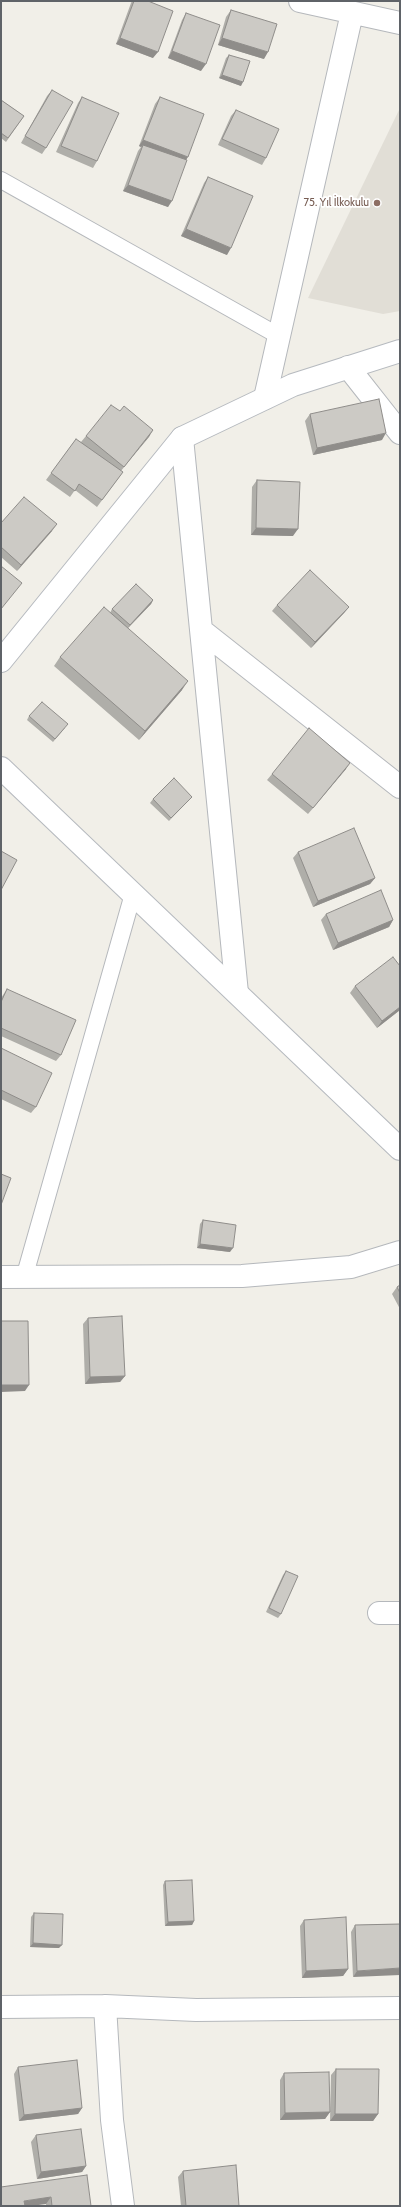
<!DOCTYPE html>
<html>
<head>
<meta charset="utf-8">
<style>
	body { margin:0 }
	#map { position:relative; width:401px; height:2207px; overflow:hidden; background:#f1efe8; font-family:Cabin,sans-serif }
	canvas { display:block }
	.frame { position:absolute; inset:0; border:2px solid #5f6368; pointer-events:none }
</style>
</head>
<body>
<div id="map">
<canvas width="401" height="2207"></canvas>
<div class="frame"></div>
</div>
<script>
const c = document.querySelector('canvas').getContext('2d');
c.lineJoin = 'round';
function fill(path, color) { c.fillStyle = color; c.fill(path, 'evenodd'); }
const toPath = rows => new Path2D(rows.map(r => 'M' + r).join(''));
function strokePath(path, color, width, dash) { c.strokeStyle = color; c.lineWidth = width; c.lineCap = dash ? 'butt' : 'round'; c.setLineDash(dash || []); c.stroke(path); }
function label(font, color, halo, rows, align = 'center') {
  c.font = font + ' Cabin,sans-serif'; c.lineWidth = 3.5; c.setLineDash([]); c.textBaseline = 'middle'; c.strokeStyle = halo; c.fillStyle = color; for (const [text, x, y, turn = 0] of rows) {
    c.save(); c.translate(x, y); c.rotate((+turn || 0) * Math.PI / 180); c.textAlign = isNaN(turn) ? turn : align; if (halo) c.strokeText(text, 0, 0); c.fillText(text, 0, 0); c.restore();
  }
}
const education = toPath([
	[400,108,400,311,383,314,308,298]
]);
const lane = toPath([
	[1,180,279,336],
	[24,1278,133,894]
]);
const street = toPath([
	[300,1,400,23],
	[348,367,400,433],
	[265,398,352,13],
	[182,438,237,993],
	[201,630,400,787],
	[1,1277,242,1276,351,1267,400,1252],
	[379,1613,400,1613],
	[105,2006,112,2120,123,2206],
	[1,2007,105,2006,196,2010,400,2008]
]);
const secondary = toPath([
	[1,661,182,438,293,385,400,351],
	[1,768,400,1149]
]);
const wall = toPath([
	[132,1,148,1,153,58,116,44,131,3],
	[231,10,264,59,218,45,226,17],
	[186,13,201,71,168,58,182,20],
	[229,55,241,86,219,78,226,58],
	[52,90,46,148,42,154,21,143,47,96],
	[82,97,97,161,93,168,56,152,78,103],
	[160,97,186,160,168,207,123,191,138,151,141,147,139,146,155,104],
	[1,100,24,116,6,142,1,138],
	[236,110,266,158,262,165,218,145,231,116],
	[208,177,227,255,181,236,204,183],
	[120,411,153,430,121,471,123,472,97,507,75,490,70,497,46,480,76,439,81,442,86,436],
	[310,414,382,440,313,455,305,421],
	[257,480,293,536,251,535,252,487],
	[1,523,52,531,17,571,1,557],
	[153,600,151,604,128,628,182,690,139,740,54,666,60,657,110,613,112,609],
	[277,605,349,607,344,613,311,648,272,611],
	[29,716,65,728,53,742,27,720],
	[346,769,308,814,267,780,272,774],
	[153,799,189,800,169,821,150,803],
	[298,852,375,878,370,884,313,907,293,858],
	[326,914,393,920,389,927,333,950,321,920],
	[400,966,400,1010,377,1028,350,993,355,986],
	[7,989,61,1055,56,1061,1,1036,1,998],
	[1,1048,36,1107,31,1113,1,1099],
	[203,1220,230,1252,197,1248,200,1224],
	[400,1285,400,1309,392,1294,397,1287],
	[88,1318,125,1376,120,1382,85,1384,83,1324],
	[286,1571,281,1614,278,1618,266,1612,283,1575],
	[165,1881,194,1921,192,1925,165,1926,163,1885],
	[34,1913,59,1948,30,1947,31,1917],
	[304,1920,348,1969,343,1976,302,1978,300,1926],
	[400,1924,353,1977,351,1932,355,1925],
	[18,2067,82,2108,78,2114,19,2121,14,2074],
	[336,2069,378,2114,373,2121,330,2121,331,2075],
	[284,2073,330,2112,325,2119,280,2120,280,2080],
	[36,2135,86,2166,82,2172,37,2179,31,2142],
	[183,2171,239,2206,181,2206,178,2177],
	[1,2187,91,2206,46,2206,46,2204]
]);
const shadedWall = toPath([
	[120,38,158,52,153,58,116,44],
	[222,38,268,52,264,59,218,45],
	[172,51,206,64,201,71,168,58],
	[222,75,243,82,241,86,219,78],
	[143,140,188,157,184,163,143,145,141,147,139,146],
	[128,185,172,201,168,207,123,191],
	[186,229,231,248,227,255,181,236],
	[153,430,149,437,119,473,124,467],
	[386,433,382,440,313,455,317,448],
	[57,524,52,531,17,571,21,565],
	[256,528,298,529,293,536,251,535],
	[153,600,151,604,127,629,130,625],
	[349,607,344,613,311,648,315,642],
	[188,681,182,690,139,740,145,731],
	[350,763,346,769,308,814,313,808],
	[375,878,370,884,313,907,318,901],
	[393,920,389,927,333,950,338,943],
	[400,1007,400,1010,377,1028,382,1021],
	[200,1244,233,1248,230,1252,197,1248],
	[125,1376,120,1382,85,1384,90,1377],
	[1,1385,29,1385,25,1391,1,1392],
	[194,1921,192,1925,165,1926,168,1922],
	[33,1943,62,1945,59,1948,30,1947],
	[400,1968,400,1975,353,1977,357,1971],
	[348,1969,343,1976,302,1978,306,1971],
	[82,2108,78,2114,19,2121,24,2115],
	[330,2112,325,2119,280,2120,285,2113],
	[335,2114,378,2114,373,2121,330,2121],
	[86,2166,82,2172,37,2179,41,2172],
	[51,2197,46,2204,31,2206,21,2206,24,2201]
]);
const building = toPath([
	[134,1,148,1,173,11,158,52,120,38,134,1],
	[231,10,277,24,268,52,222,38,231,10],
	[186,13,220,25,206,64,172,51,186,13],
	[229,55,250,61,243,82,222,75,229,55],
	[52,90,73,102,46,148,25,136,52,90],
	[82,97,119,113,97,161,61,146,82,97],
	[160,97,204,114,188,157,143,140,160,97],
	[1,100,24,116,8,138,1,133,1,100],
	[236,110,279,129,266,158,222,139,236,110],
	[143,145,187,160,172,201,128,185,143,145],
	[208,177,253,196,231,248,186,229,208,177],
	[379,399,386,433,317,448,310,414,379,399],
	[111,405,120,411,124,406,153,430,124,467,86,436,111,405],
	[76,439,123,472,102,500,79,484,75,491,51,473,76,439],
	[257,480,300,482,298,529,256,528,257,480],
	[24,497,57,524,21,565,1,547,1,523,24,497],
	[1,566,22,583,1,609,1,566],
	[310,570,349,607,315,642,277,605,310,570],
	[136,584,153,600,130,625,112,609,136,584],
	[104,607,188,681,145,731,60,657,104,607],
	[42,702,68,724,55,739,29,716,42,702],
	[309,728,350,763,313,808,272,774,309,728],
	[174,778,192,797,171,818,153,799,174,778],
	[354,828,375,878,318,901,298,852,354,828],
	[1,851,17,860,1,890,1,851],
	[381,890,393,920,338,943,326,914,381,890],
	[393,957,400,966,400,1007,382,1021,355,986,393,957],
	[7,989,76,1020,61,1055,1,1028,1,1002,7,989],
	[1,1048,52,1073,36,1107,1,1090,1,1048],
	[1,1174,11,1178,1,1205,1,1174],
	[203,1220,236,1225,233,1248,200,1244,203,1220],
	[400,1285,400,1293,397,1287,400,1285],
	[122,1316,125,1376,90,1377,88,1318,122,1316],
	[1,1321,28,1321,29,1385,1,1385,1,1321],
	[286,1571,298,1576,281,1614,269,1608,286,1571],
	[192,1880,194,1921,168,1922,165,1881,192,1880],
	[34,1913,63,1914,62,1945,33,1943,34,1913],
	[346,1917,348,1969,306,1971,304,1920,346,1917],
	[400,1924,400,1968,357,1971,355,1925,400,1924],
	[77,2060,82,2108,24,2115,18,2067,77,2060],
	[336,2069,379,2069,378,2114,335,2114,336,2069],
	[329,2072,330,2112,285,2113,284,2073,329,2072],
	[81,2129,86,2166,41,2172,36,2135,81,2129],
	[236,2165,239,2206,186,2206,183,2171,236,2165],
	[87,2175,91,2206,52,2206,51,2197,24,2201,25,2206,1,2206,1,2187,87,2175]
]);
const markers = [
	[377,203,4,"#8d6e63"]
];
const educationNames = [
	["75. Yıl İlkokulu",369,203]
];
fill(education, '#e1ded6');
strokePath(lane, '#b5b8bc', 18);
strokePath(street, '#b5b8bc', 24);
strokePath(secondary, '#b6babf', 24);
strokePath(lane, '#fff', 16);
strokePath(street, '#fff', 22);
strokePath(secondary, '#fff', 22);
fill(wall, '#afaea9');
fill(shadedWall, '#8f8d8a');
fill(building, '#cccac5');
strokePath(building, '#8f8d8a', 1);
for (const [x, y, r, color] of markers) { const dot = new Path2D(); dot.arc(x, y, r, 0, 2 * Math.PI); c.fillStyle = color; c.fill(dot); strokePath(dot, '#fff', 1.5); }
label('11px', '#785e54', '#fff', educationNames, 'right');
</script>
</body>
</html>
